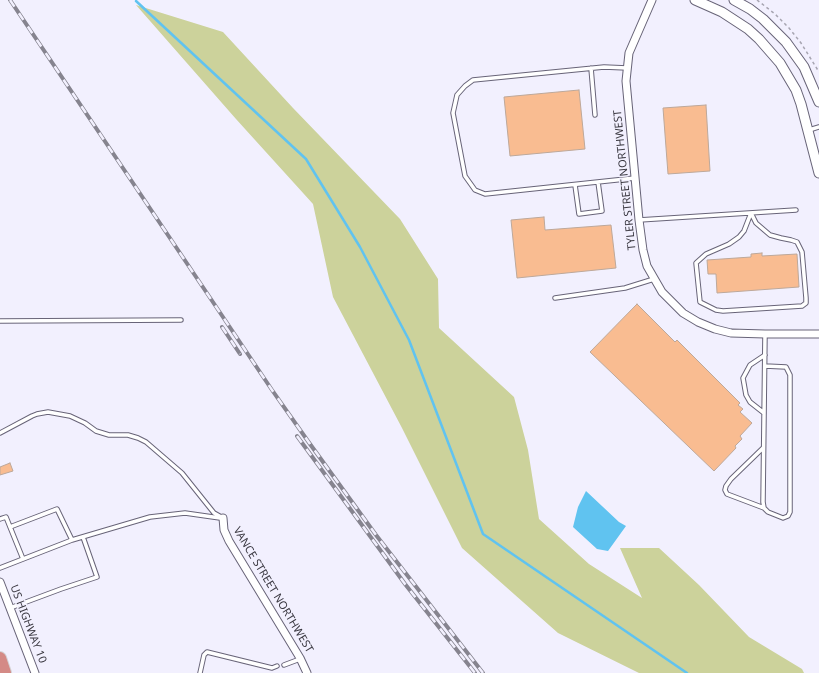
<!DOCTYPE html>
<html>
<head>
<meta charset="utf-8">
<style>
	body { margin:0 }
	canvas { display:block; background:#f2f0fe }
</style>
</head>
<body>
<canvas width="819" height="673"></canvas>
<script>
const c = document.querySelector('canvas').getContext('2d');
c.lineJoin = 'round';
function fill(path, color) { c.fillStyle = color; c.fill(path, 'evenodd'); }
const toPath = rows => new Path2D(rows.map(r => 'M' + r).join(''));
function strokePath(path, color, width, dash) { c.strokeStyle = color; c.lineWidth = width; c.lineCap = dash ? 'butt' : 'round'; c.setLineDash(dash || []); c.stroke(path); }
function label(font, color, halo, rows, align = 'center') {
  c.font = font + ' "Noto Sans",sans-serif'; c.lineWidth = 3; c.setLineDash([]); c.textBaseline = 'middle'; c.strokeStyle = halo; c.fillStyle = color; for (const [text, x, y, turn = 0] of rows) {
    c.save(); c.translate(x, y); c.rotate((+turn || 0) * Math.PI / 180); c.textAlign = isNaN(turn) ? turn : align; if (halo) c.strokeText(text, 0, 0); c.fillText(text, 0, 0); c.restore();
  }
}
const green = toPath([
	[136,5,223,32,293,108,400,219,438,279,439,328,514,397,528,450,539,519,589,564,642,598,620,548,659,548,699,585,749,637,802,669,804,673,639,673,558,633,462,548,402,428,333,297,313,204,236,119]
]);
const water = toPath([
	[586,491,619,522,626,526,608,551,597,549,573,527,578,507]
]);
const stream = toPath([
	[136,1,306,159,360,247,409,340,483,534,687,673]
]);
const building = toPath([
	[579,90,585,149,510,156,504,97,579,90],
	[706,105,710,171,668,174,663,108,706,105],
	[544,217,545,230,611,225,616,268,517,278,511,220,544,217],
	[762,253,762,256,797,254,799,287,717,293,716,274,708,274,707,260,751,257,751,254,762,253],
	[637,304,675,342,677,340,740,403,738,405,743,409,740,412,752,423,740,436,742,439,735,446,736,448,714,471,590,352,637,304],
	[10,463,13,471,0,475,0,467,10,463]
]);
const path = toPath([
	[757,0,775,14,789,28,801,43,819,72]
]);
const service = toPath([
	[591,68,595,115],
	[627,68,604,67,473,80,465,86,457,95,453,113,465,176,475,190,485,194,635,178],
	[809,130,819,127],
	[575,185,579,214,602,211,598,182],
	[751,213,756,223,770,235,781,238,791,240,797,242,802,252,806,298,806,303,802,306,723,311,716,310,700,302,696,263,706,254,729,244,739,237,744,231,751,213],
	[639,220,796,210],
	[555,298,625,288,654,279],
	[0,321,181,320],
	[765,366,786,367,790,375,790,512,788,516,783,518,768,512,764,508,763,502,765,334],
	[764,413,750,402,746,395,743,378,750,365,765,355],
	[0,433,32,416,37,414,48,412,70,416,85,423,96,431,109,435,128,435,138,438,146,442,182,473,214,513,223,518],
	[763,448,731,479,726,486,725,490,727,494,764,508],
	[0,519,6,517,23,559],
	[10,527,57,509,72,540],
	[0,568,72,540,150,517,185,513,220,518],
	[10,608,61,589,97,577,83,537],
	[284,665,300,659],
	[200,673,204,655,207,652,272,668,277,666]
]);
const minor = toPath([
	[652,0,629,53,626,81,639,220,643,250,647,266,662,292,683,313,698,322,715,329,731,333,765,334,819,334],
	[223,518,224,530,229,541,300,658,307,673],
	[0,582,35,673]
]);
const tertiary = toPath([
	[695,0,722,12,748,29,759,39,780,63,796,90,801,104,819,173],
	[734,0,750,9,763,19,786,42,804,67,819,102]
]);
const trunk = toPath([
	[0,658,5,673]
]);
const rail = toPath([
	[10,0,272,390,310,444,376,535,483,673],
	[222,327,240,354],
	[297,436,405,584,475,673]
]);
const streetNames = [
	["TYLER STREET NORTHWEST",625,180,-96],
	["VANCE STREET NORTHWEST",273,590,59],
	["US HIGHWAY 10",28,624,69]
];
fill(green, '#ccd29b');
fill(water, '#60c3f0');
strokePath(stream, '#60c3f0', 2.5);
fill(building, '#f9bc91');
strokePath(building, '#bda89a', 1);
strokePath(service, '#686478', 5.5);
strokePath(minor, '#686478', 9);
strokePath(tertiary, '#686478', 11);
strokePath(trunk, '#d4d3d5', 14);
strokePath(path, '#a7a5b1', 1.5, [3, 3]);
strokePath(service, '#fff', 3.5);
strokePath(minor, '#fff', 7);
strokePath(tertiary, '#fff', 9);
strokePath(trunk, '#d48a86', 12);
strokePath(rail, '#86848f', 4);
strokePath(rail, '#f2f0fe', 2.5, [8]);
label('11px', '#3b3942', '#f2f0fe', streetNames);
</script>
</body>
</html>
